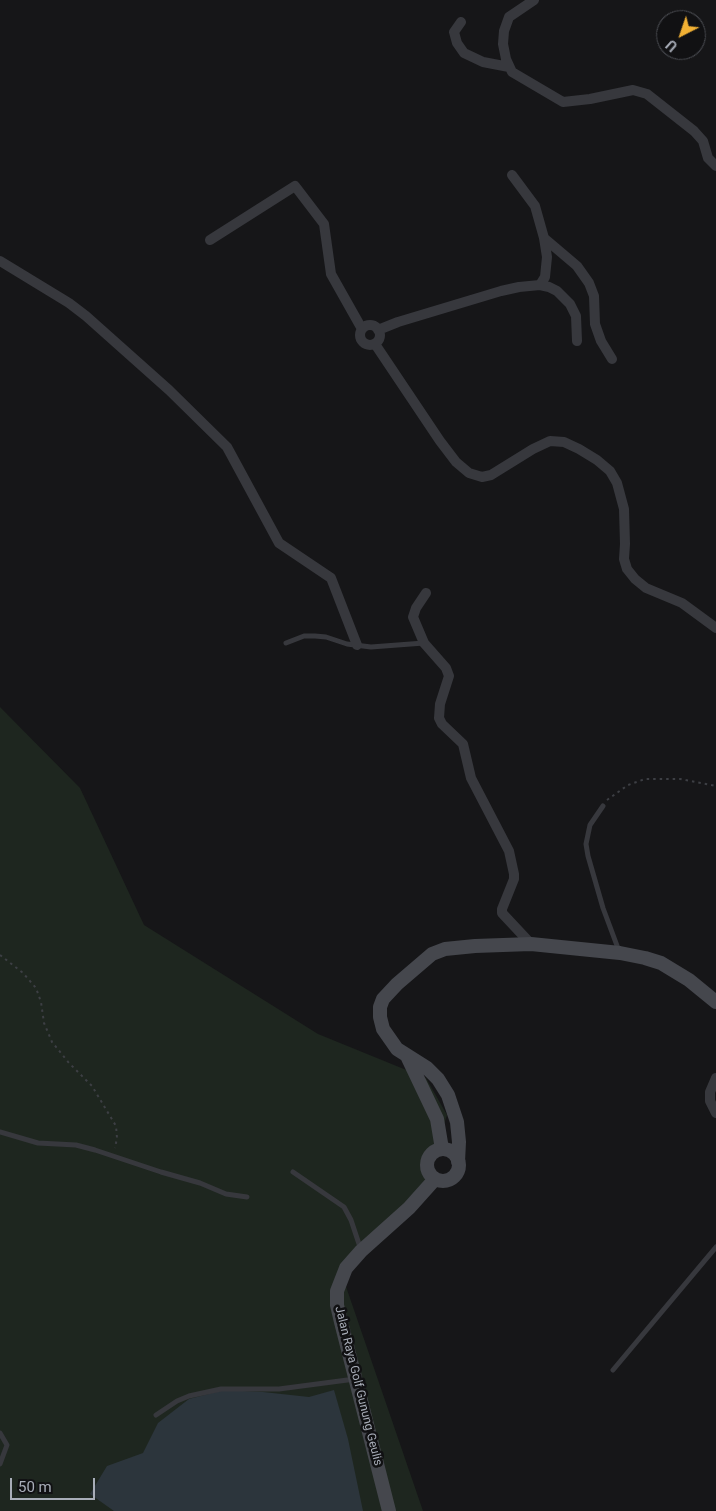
<!DOCTYPE html>
<html>
<head>
<meta charset="utf-8">
<style>
	body { margin:0 }
	#map { position:relative; width:716px; height:1511px; overflow:hidden; background:#161618; font-family:Roboto,sans-serif }
	canvas { display:block }
	.north { position:absolute; left:656px; top:10px; width:50px; height:50px; box-sizing:border-box; background:#111113; border:1px solid #4d4f55; border-radius:50%; rotate:221deg; font-size:14px; font-weight:700; line-height:20px; text-align:center; color:#a8adb8 }
	.north::after { content:''; display:block; margin:auto; width:18px; height:22px; background:#f2b134; clip-path:polygon(50% 0,100% 100%,50% 72%,0 100%) }
	.scale { position:absolute; left:10px; top:1478px; width:85px; height:22px; box-sizing:border-box; border:2px solid #a8adb8; border-top:0; padding-left:6px; font-size:15px; line-height:18px; white-space:nowrap; color:#a8adb8; -webkit-text-stroke:4px #111113; paint-order:stroke }
</style>
</head>
<body>
<div id="map">
<canvas width="716" height="1511"></canvas>
<div class="north">U</div>
<div class="scale">50 m</div>
</div>
<script>
const c = document.querySelector('canvas').getContext('2d');
c.lineJoin = 'round';
function fill(path, color) { c.fillStyle = color; c.fill(path, 'evenodd'); }
const toPath = rows => new Path2D(rows.map(r => 'M' + r).join(''));
function strokePath(path, color, width, dash) { c.strokeStyle = color; c.lineWidth = width; c.lineCap = dash ? 'butt' : 'round'; c.setLineDash(dash || []); c.stroke(path); }
function label(font, color, halo, rows, align = 'center') {
  c.font = font + ' Roboto,sans-serif'; c.lineWidth = 5; c.setLineDash([]); c.textBaseline = 'middle'; c.strokeStyle = halo; c.fillStyle = color; for (const [text, x, y, turn = 0] of rows) {
    c.save(); c.translate(x, y); c.rotate((+turn || 0) * Math.PI / 180); c.textAlign = isNaN(turn) ? turn : align; if (halo) c.strokeText(text, 0, 0); c.fillText(text, 0, 0); c.restore();
  }
}
const green = toPath([
	[0,707,80,788,144,925,318,1034,426,1078,447,1115,425,1181,341,1272,423,1511,0,1511]
]);
const water = toPath([
	[224,1390,263,1392,309,1397,334,1390,348,1439,363,1511,114,1511,90,1494,107,1466,143,1453,158,1423,189,1399]
]);
const path = toPath([
	[607,800,628,785,645,779,680,779,716,786],
	[0,955,23,973,36,988,41,1002,44,1023,52,1042,69,1063,92,1086,116,1126,117,1138,115,1148]
]);
const lane = toPath([
	[286,643,304,636,315,636,326,637,347,644,371,647,424,643],
	[603,806,590,825,586,844,588,856,603,908,619,951],
	[0,1132,38,1143,76,1145,95,1150,161,1172,200,1183,226,1194,247,1197],
	[293,1172,344,1207,351,1220,361,1250],
	[613,1370,716,1247],
	[156,1415,177,1401,189,1396,221,1389,279,1389,355,1379],
	[0,1433,7,1445,0,1464]
]);
const street = toPath([
	[534,0,509,17,504,31,503,44,506,59,512,72,563,102,590,99,633,90,647,94,694,131,703,141,708,158,716,166],
	[461,22,454,32,457,43,464,53,483,62,509,67],
	[512,175,535,206,544,238,547,257,545,277,540,285],
	[544,238,577,266,589,283,594,296,595,324,601,341,612,359],
	[210,240,295,186,324,224,331,274,362,329],
	[0,261,69,303,86,316,169,390,227,447,279,543,331,578,357,645],
	'360 335a10 10 0 1 1 20 0a10 10 0 1 1-20 0Z',
	[378,330,398,322,501,291,519,287,540,285,549,287,557,291,570,304,576,316,577,341],
	[375,344,440,441,456,462,469,473,482,477,491,475,533,449,550,441,564,442,579,449,597,460,610,471,617,483,624,509,625,544,624,559,627,569,635,579,646,588,682,603,716,628],
	[426,593,416,608,413,617,424,643,446,668,449,676,440,704,439,718,442,724,463,744,471,778,509,851,514,874,514,879,502,909,502,913,531,944],
	[716,1078,710,1092,710,1101,716,1113]
]);
const secondary = toPath([
	[407,1056,437,1119,442,1149],
	'427 1165a16 16 0 1 1 32 0a16 16 0 1 1-32 0Z',
	[458,1162,459,1142,457,1122,448,1095,438,1079,427,1068,397,1049,383,1029,380,1017,380,1007,383,999,397,984,432,954,445,949,475,946,531,944,620,953,645,958,661,963,689,980,716,1002],
	[389,1511,341,1322,337,1305,337,1291,346,1268,361,1251,409,1208,435,1179]
]);
const streetNames = [
	["Jalan Raya Golf Gunung Geulis",358,1386,76]
];
fill(green, '#1e261f');
fill(water, '#2c353c');
strokePath(path, '#3d3f44', 2, [2.5, 4]);
strokePath(lane, '#37383d', 5);
strokePath(street, '#37383d', 10);
strokePath(secondary, '#45474d', 14);
label('12px', '#a8adb8', '#111113', streetNames);
</script>
</body>
</html>
